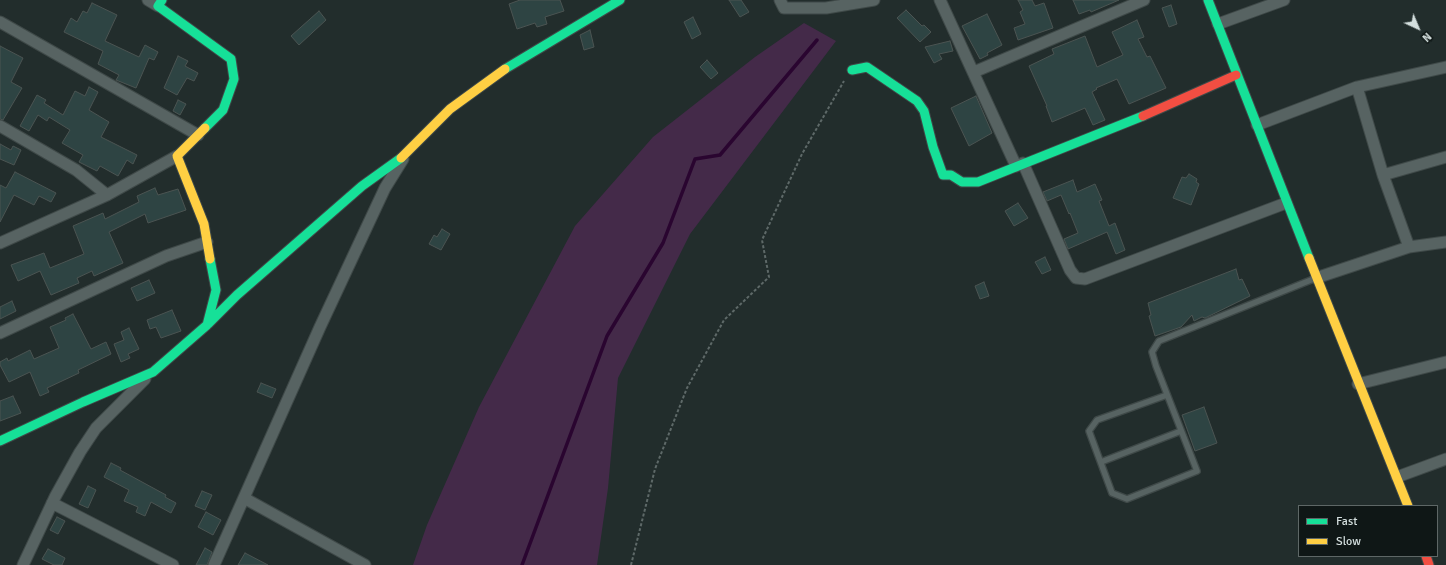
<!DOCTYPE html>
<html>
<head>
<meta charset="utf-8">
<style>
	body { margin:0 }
	#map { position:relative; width:1446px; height:565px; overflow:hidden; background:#222d2c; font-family:Signika,sans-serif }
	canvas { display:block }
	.legend { position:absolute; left:1298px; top:505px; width:140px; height:52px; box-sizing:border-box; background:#0f1716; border:1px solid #5e6766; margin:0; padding:5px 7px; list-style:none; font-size:12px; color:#d4dfde }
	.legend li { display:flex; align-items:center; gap:8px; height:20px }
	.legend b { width:20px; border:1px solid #5e6766 }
	.north { position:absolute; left:1398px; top:8px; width:40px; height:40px; -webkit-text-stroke:3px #0f1716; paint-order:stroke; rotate:136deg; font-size:11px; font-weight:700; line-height:16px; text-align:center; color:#d4dfde }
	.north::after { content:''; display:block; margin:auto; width:14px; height:18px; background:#d4dfde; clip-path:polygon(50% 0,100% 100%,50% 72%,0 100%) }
</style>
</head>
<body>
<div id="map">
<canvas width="1446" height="565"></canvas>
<ul class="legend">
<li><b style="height:5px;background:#16e098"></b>Fast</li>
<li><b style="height:5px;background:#ffcf43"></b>Slow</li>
</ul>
<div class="north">N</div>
</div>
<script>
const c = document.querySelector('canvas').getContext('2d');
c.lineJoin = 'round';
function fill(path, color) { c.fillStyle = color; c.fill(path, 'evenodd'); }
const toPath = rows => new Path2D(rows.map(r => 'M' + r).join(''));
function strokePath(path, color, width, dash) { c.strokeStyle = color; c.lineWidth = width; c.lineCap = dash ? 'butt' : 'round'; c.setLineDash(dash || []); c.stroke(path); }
const green = toPath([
	[804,23,836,41,690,234,618,378,608,488,597,565,413,565,427,525,479,407,575,226,653,137,755,57]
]);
const stream = toPath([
	[522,565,607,336,663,243,695,159,720,155,817,40]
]);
const building = toPath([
	[520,0,560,0,564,11,545,17,547,24,537,27,535,23,517,29,509,4,520,0],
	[729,0,741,0,749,12,740,17,729,0],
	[1018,0,1032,0,1035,6,1044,3,1053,28,1018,40,1014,28,1025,24,1020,12,1023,10,1018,0],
	[1073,0,1119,0,1091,12,1090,10,1079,14,1073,0],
	[92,3,117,15,105,41,139,57,145,45,158,52,154,60,149,58,136,88,116,80,119,75,98,64,103,51,64,32,71,18,77,22,83,11,87,13,92,3],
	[1171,5,1177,24,1169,27,1162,8,1171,5],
	[906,10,922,26,924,25,931,32,920,42,897,18,906,10],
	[319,11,326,20,299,45,291,36,319,11],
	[987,14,1002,45,987,53,988,55,980,59,962,26,987,14],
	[693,17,701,34,692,39,684,22,693,17],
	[1137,20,1144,37,1138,39,1147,57,1150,56,1166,88,1129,104,1117,79,1096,88,1097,89,1092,92,1105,120,1093,125,1085,108,1052,122,1046,106,1047,106,1029,66,1054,54,1052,49,1085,36,1097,67,1123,55,1112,32,1137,20],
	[590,30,594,47,584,50,580,35,590,30],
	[950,41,953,51,939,54,942,59,934,63,925,47,950,41],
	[0,46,23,58,11,82,22,88,3,120,0,119,0,46],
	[178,56,188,61,185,66,198,73,194,81,187,78,177,95,164,88,178,56],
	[707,60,718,73,711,79,700,67,707,60],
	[89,87,98,92,89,110,109,122,101,137,137,155,133,164,127,160,118,176,100,166,97,171,79,162,83,155,62,143,70,130,49,117,47,121,38,115,29,131,20,126,37,95,46,100,44,103,63,115,75,91,85,96,89,87],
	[976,96,992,133,969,146,951,108,976,96],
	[178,100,186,104,180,115,173,111,178,100],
	[0,144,11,150,13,146,21,150,14,165,0,159,0,144],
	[15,172,56,193,51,202,39,196,34,205,14,195,0,222,0,185,6,188,15,172],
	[1189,174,1197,179,1196,182,1199,184,1191,205,1173,198,1182,177,1186,178,1189,174],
	[1073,180,1077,192,1095,184,1102,200,1099,201,1109,226,1115,223,1125,250,1116,254,1107,232,1068,249,1064,239,1078,233,1070,213,1069,214,1061,195,1047,201,1043,192,1073,180],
	[155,188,158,195,178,189,186,210,148,223,145,214,109,232,123,263,94,276,92,271,77,278,79,283,51,295,40,271,18,281,11,265,44,253,50,268,84,254,73,226,103,213,105,219,139,202,137,196,155,188],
	[1018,203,1028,218,1014,226,1005,211,1018,203],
	[442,229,450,234,441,250,429,244,434,235,437,237,442,229],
	[1045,257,1051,270,1042,274,1035,262,1045,257],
	[1236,269,1239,280,1242,279,1250,296,1205,318,1202,317,1194,321,1192,315,1181,327,1155,336,1149,316,1151,315,1148,303,1236,269],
	[149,280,155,293,137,301,131,288,149,280],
	[984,282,989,296,980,299,975,286,984,282],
	[12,301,16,311,0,319,0,307,12,301],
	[172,310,181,331,161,338,156,327,150,329,147,320,172,310],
	[73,314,91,349,106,342,111,354,78,370,79,373,47,388,49,392,40,396,30,372,9,382,0,365,0,362,7,358,8,361,30,350,34,359,59,348,50,327,66,320,65,318,73,314],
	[129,328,139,349,128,354,130,358,121,362,114,344,124,340,121,332,129,328],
	[261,383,276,389,272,398,257,392,261,383],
	[13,396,21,413,0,421,0,401,13,396],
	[1204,407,1217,443,1195,451,1182,415,1204,407],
	[111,463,121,468,120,470,166,495,165,497,176,503,171,513,151,502,145,516,136,512,138,507,124,501,129,490,104,477,111,463],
	[88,486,96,490,88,508,79,504,88,486],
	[202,491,212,495,205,510,195,506,202,491],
	[206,512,221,520,213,535,198,527,206,512],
	[57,517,65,521,58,534,50,530,57,517],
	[205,548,212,552,207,565,196,565,205,548],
	[48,549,65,558,62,565,54,565,42,559,48,549],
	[245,553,268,565,238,565,245,553]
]);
const path = toPath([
	[631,565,655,469,687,388,724,320,769,277,762,240,802,154,844,81]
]);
const lane = toPath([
	[1167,395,1097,420,1089,431,1112,493,1127,499,1197,471,1156,366,1152,352,1159,341,1316,278],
	[1101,462,1181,431]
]);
const street = toPath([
	[148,0,158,6],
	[780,0,784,8,826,8,874,0],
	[940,0,1016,166],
	[0,22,198,135],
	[1218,24,1284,0],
	[974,72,1144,0],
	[1357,87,1383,175,1409,247],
	[1257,125,1357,87,1446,67],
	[0,126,76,170,107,195],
	[1023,163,1070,270,1076,278,1085,279,1286,203],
	[1383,175,1446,157],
	[0,243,107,195,177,156],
	[1316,278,1409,247,1446,242],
	[0,333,166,256,207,242],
	[1358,384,1446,362],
	[1397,477,1446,459],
	[244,498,365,565],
	[52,503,173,565],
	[23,565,55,497,80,452,96,428,145,379],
	[214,565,320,327,385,188,403,159]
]);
const fast = toPath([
	[162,0,158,6,231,59,234,79,223,110,205,128],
	[1208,0,1309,258],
	[505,69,620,0],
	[852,70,867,67,917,101,924,111,933,147,943,175,951,175,962,182,978,182,1143,116],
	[208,324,237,295,362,186,401,158],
	[0,441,83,402,153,372,207,325,216,290,210,259]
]);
const slow = toPath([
	[205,128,177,156,204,224,210,259],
	[401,158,450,109,505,69],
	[1309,258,1408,506]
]);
const jam = toPath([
	[1143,116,1236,75],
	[1426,556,1429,565]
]);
fill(green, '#442a49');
strokePath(stream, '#2a0530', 3.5);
fill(building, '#2e4443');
strokePath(building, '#4b5452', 1);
strokePath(lane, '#3f4948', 8);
strokePath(street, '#3f4948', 13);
strokePath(fast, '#3f4948', 11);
strokePath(slow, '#3f4948', 11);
strokePath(jam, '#3f4948', 11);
strokePath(path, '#5e6968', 2, [3, 2]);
strokePath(lane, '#576362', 5.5);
strokePath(street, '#576362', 11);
strokePath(fast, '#16e098', 9);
strokePath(slow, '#ffcf43', 9);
strokePath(jam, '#f24e42', 9);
</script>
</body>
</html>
